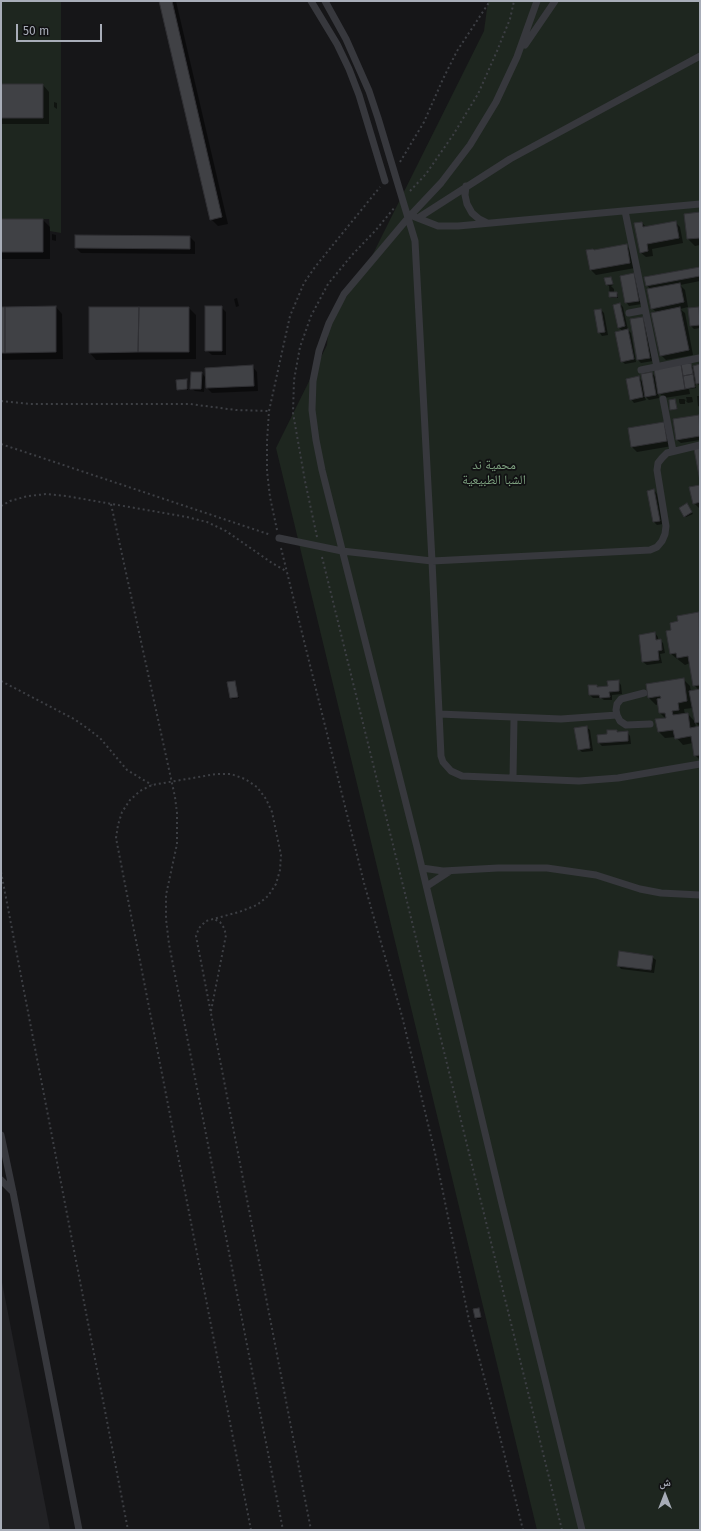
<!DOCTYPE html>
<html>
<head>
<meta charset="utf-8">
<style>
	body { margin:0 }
	#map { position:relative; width:701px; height:1531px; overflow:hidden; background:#161618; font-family:"Fira Sans","Noto Naskh Arabic",sans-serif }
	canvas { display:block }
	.frame { position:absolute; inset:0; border:2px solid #a8adb8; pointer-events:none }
	.north { position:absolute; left:645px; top:1475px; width:40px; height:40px; -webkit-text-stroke:3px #111113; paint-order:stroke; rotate:0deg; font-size:11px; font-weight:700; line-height:16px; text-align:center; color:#a8adb8 }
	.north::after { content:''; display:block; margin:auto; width:14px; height:18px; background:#a8adb8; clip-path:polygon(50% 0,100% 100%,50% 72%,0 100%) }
	.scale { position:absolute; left:16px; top:24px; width:86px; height:18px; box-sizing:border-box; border:2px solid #a8adb8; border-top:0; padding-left:5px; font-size:12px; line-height:14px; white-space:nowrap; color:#a8adb8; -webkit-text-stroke:3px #111113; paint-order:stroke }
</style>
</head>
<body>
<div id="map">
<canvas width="701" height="1531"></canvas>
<div class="frame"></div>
<div class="north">ش</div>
<div class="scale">50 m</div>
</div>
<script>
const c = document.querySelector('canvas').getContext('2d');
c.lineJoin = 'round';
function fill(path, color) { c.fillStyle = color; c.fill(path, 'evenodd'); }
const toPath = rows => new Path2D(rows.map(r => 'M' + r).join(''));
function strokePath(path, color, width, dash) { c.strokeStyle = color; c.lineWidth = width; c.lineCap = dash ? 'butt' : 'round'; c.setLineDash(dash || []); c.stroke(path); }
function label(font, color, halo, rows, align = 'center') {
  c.font = font + ' "Fira Sans","Noto Naskh Arabic",sans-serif'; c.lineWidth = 3.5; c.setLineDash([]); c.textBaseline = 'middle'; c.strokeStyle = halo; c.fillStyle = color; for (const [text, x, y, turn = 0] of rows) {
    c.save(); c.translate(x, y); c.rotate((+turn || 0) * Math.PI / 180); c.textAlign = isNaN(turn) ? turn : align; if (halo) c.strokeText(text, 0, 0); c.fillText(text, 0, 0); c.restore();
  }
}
const built = toPath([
	[1,1277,46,1509,50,1530,1,1530]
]);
const green = toPath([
	[1,1,61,1,61,233,50,231,49,219,1,219,1,118,43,117,43,84,1,84],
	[488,1,700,1,700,1530,537,1530,276,448,327,345,329,323,367,266,484,31]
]);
const shadow = toPath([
	[160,1,176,1,228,224,218,226,211,219],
	[1,85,43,85,49,92,49,124,1,124],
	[54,102,57,103,57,109,54,107],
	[700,213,700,245,695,246,688,239,685,215],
	[1,220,43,220,50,227,50,259,1,259],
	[675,222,680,227,683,243,652,249,653,256,646,257,640,252,642,223,646,227],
	[52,234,56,235,56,241,52,240],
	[190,237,195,242,195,254,81,253,76,248],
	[626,245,631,251,635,268,596,275,591,270,595,251],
	[700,268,700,281,680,285,685,290,688,307,680,309,685,313,693,355,666,360,661,355,657,313,652,308,651,290,647,285],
	[633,274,637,277,642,304,629,306,626,302],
	[611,278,613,285,611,286,614,289,614,293,618,294,618,298,612,298,610,297,609,286,607,285,606,279],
	[237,298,239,306,236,307,234,299],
	[620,304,623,307,628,330,631,333,636,362,625,364,622,361,623,331,618,327],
	[56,307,62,314,63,359,1,360,1,308],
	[221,307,226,312,226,355,212,355,206,350],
	[189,308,196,315,196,359,96,360,90,353],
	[699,308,700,309,700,328,694,329,691,326],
	[601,310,604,313,608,335,602,336,599,332],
	[642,318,646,321,653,361,641,363,638,360],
	[690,364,692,367,700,365,700,386,695,381,696,388,689,389,690,394,664,398,658,391,659,398,649,400,644,395,646,400,634,403,631,399,638,377,644,383,652,373,657,379,655,370],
	[252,366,257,372,258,391,212,393,207,388,206,369],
	[202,373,205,377,204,392,195,391,191,388],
	[186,380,188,381,188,390,179,390,178,389],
	[697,396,700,396,700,407,698,406],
	[686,397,692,397,693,402,688,403,685,400,685,404,680,404,679,402,679,399,684,399,687,401],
	[675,401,677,410,672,410,671,409],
	[699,416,700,417,700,440,681,443,677,440],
	[663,423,668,428,672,446,637,452,632,447,629,428],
	[700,486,700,508,699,508,694,503],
	[654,490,657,494,663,524,657,525,654,522,648,491],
	[688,506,693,514,686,517,684,516],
	[699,613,700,614,700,727,695,722,696,728,700,727,700,760,695,755,693,743,683,745,676,737,665,738,659,732,666,719,660,713,659,704,656,705,649,698,683,679,690,686,691,692,699,690,694,685,690,663,685,665,671,654,673,631,680,622],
	[693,708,695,722,688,714,685,715,684,709],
	[655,633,658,637,658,640,660,640,663,643,665,653,660,654,662,663,647,665,643,662],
	[618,681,621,685,622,694,612,695,612,700,604,700,601,698,593,698,590,695,589,686,597,686,599,688,609,687],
	[235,682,239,698,232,699,231,697],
	[586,727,590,730,593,751,582,752,579,749],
	[617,731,619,733,627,732,630,736,631,744,602,746,599,743,598,736,608,735],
	[652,957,656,960,654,973,621,969,618,965],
	[479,1309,481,1319,477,1319,474,1310]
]);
const building = toPath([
	[159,1,172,1,222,217,210,220,159,1],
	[1,84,43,84,43,118,1,118,1,84],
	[700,212,700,238,687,239,684,214,700,212],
	[1,219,43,219,43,252,1,252,1,219],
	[676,221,679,238,647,244,648,251,640,253,634,223,642,222,643,227,676,221],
	[75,235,190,236,190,249,75,248,75,235],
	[627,244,630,263,590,270,586,250,593,249,594,250,627,244],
	[700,267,700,276,646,286,644,277,700,267],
	[634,273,639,301,625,303,620,276,634,273],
	[611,277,613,284,606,285,604,278,611,277],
	[680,283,684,302,651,309,647,289,680,283],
	[609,292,617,292,617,297,609,297,609,292],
	[620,303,625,326,618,328,613,305,620,303],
	[56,306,56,352,5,353,5,307,56,306],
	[205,306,222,306,222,351,205,351,205,306],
	[1,307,5,307,5,353,1,353,1,307],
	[89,307,139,307,138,352,89,353,89,307],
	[139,307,189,307,189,352,138,352,139,307],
	[680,307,689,350,660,356,651,313,680,307],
	[699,307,700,325,690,326,688,308,699,307],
	[601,309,605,332,598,333,594,310,601,309],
	[643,317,650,358,637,360,630,319,643,317],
	[628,329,634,359,621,362,615,332,628,329],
	[691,363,693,374,683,376,681,364,691,363],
	[681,364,685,389,658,394,654,369,681,364],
	[700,364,700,383,696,384,693,366,700,364],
	[253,365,254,386,206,388,205,368,253,365],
	[191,372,202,372,201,389,190,389,191,372],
	[652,372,656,395,645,397,641,374,652,372],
	[693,374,695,387,685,389,683,376,693,374],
	[639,376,643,397,630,400,626,379,639,376],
	[187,379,187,389,177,390,176,380,187,379],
	[675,399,677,409,670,410,669,400,675,399],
	[699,415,700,436,676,440,673,419,699,415],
	[664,422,667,441,631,447,628,428,664,422],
	[700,447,700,481,694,449,700,447],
	[700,485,700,502,693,504,689,487,700,485],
	[654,489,660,521,653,522,647,491,654,489],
	[687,503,692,512,684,517,679,508,687,503],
	[699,612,700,685,693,686,688,656,677,658,676,653,670,654,666,631,671,630,670,623,678,621,677,616,699,612],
	[655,632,656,640,661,639,662,650,658,651,659,660,642,662,639,635,655,632],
	[684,678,687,701,678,703,679,710,672,711,673,715,688,713,690,728,700,726,700,755,694,756,691,736,675,739,673,730,658,732,655,719,666,718,665,713,659,713,657,699,661,698,660,696,648,698,646,684,684,678],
	[619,680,619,691,609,692,610,697,600,698,599,695,589,695,588,685,597,685,597,687,608,686,607,681,619,680],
	[235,681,238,697,230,698,227,682,235,681],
	[700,689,700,722,695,723,689,691,700,689],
	[587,726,590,748,578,750,574,728,587,726],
	[607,730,617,730,617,732,628,731,628,741,598,743,597,735,607,734,607,730],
	[619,951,653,956,651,970,617,966,619,951],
	[479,1308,481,1317,475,1318,473,1309,479,1308]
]);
const path = toPath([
	[400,162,424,122,443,79,457,51,490,1],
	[410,191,426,174,453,135,478,94,497,51,510,19,514,1],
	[1,401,30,404,190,404,236,410,269,411],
	[1,444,271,535],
	[111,504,175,797,177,813,177,844,166,895,166,919,169,944,283,1530],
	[1,506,10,501,28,496,47,494,66,496,187,517,207,522,226,531,272,563,286,571],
	[277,530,270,497,267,471,267,441,269,411,290,316,304,283,315,267,380,187],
	[317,537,305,481,293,413,294,380,300,347,311,316,328,284,352,255,375,231,395,207],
	[281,548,364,883,402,1016,435,1153,469,1320,501,1441,523,1530],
	[322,557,562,1530],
	[1,681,74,719,87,728,100,738,127,770,152,785],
	[1,872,128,1530],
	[211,1011,226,935,224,928,220,922,214,919],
	[251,1530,116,838,118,825,122,812,130,800,140,791,152,785,216,774,231,774,245,779,257,787,266,799,272,812,281,855,280,870,276,884,268,896,257,905,239,912,206,921,199,928,196,936,311,1530]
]);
const lane = toPath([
	[311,1,337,44,349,69,359,95,385,181],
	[325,1,346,39,369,91,378,118,415,241,432,561,441,756,443,762,451,771,462,776,579,781,618,778,700,764],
	[537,1,517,57,496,102,470,145,441,183,408,218,344,294,329,323,319,351,313,381,312,410,316,440,322,470,417,847,502,1204,582,1530],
	[525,45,555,1],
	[466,186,465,195,467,204,472,213,479,219,487,223],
	[625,211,657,367],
	[415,217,438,226,458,226,700,204],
	[418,218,510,159,700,56],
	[629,313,645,310],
	[641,370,699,358],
	[663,399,673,451],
	[279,538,342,551,432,561,650,550,657,547,662,541,665,534,666,526,657,470,658,463,662,458,667,453,700,445],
	[644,693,621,699,617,704,616,710,617,715,620,721,626,725,650,724],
	[439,714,561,719,617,715],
	[513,778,514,718],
	[422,868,443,871,498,868,547,868,596,875,640,889,661,893,700,895],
	[427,886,450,871],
	[1,1135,13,1192,79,1530],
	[1,1180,13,1192]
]);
const parkNames = [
	["محمية ند",494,465],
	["الشبا الطبيعية",494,480]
];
fill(built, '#222225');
fill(green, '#1e261f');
fill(shadow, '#0007');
fill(building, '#404145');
strokePath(building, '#303034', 1);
strokePath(path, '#3d3f44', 2, [2, 3]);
strokePath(lane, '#37383d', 7);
label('13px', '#7fa381', '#111113', parkNames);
</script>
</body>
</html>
